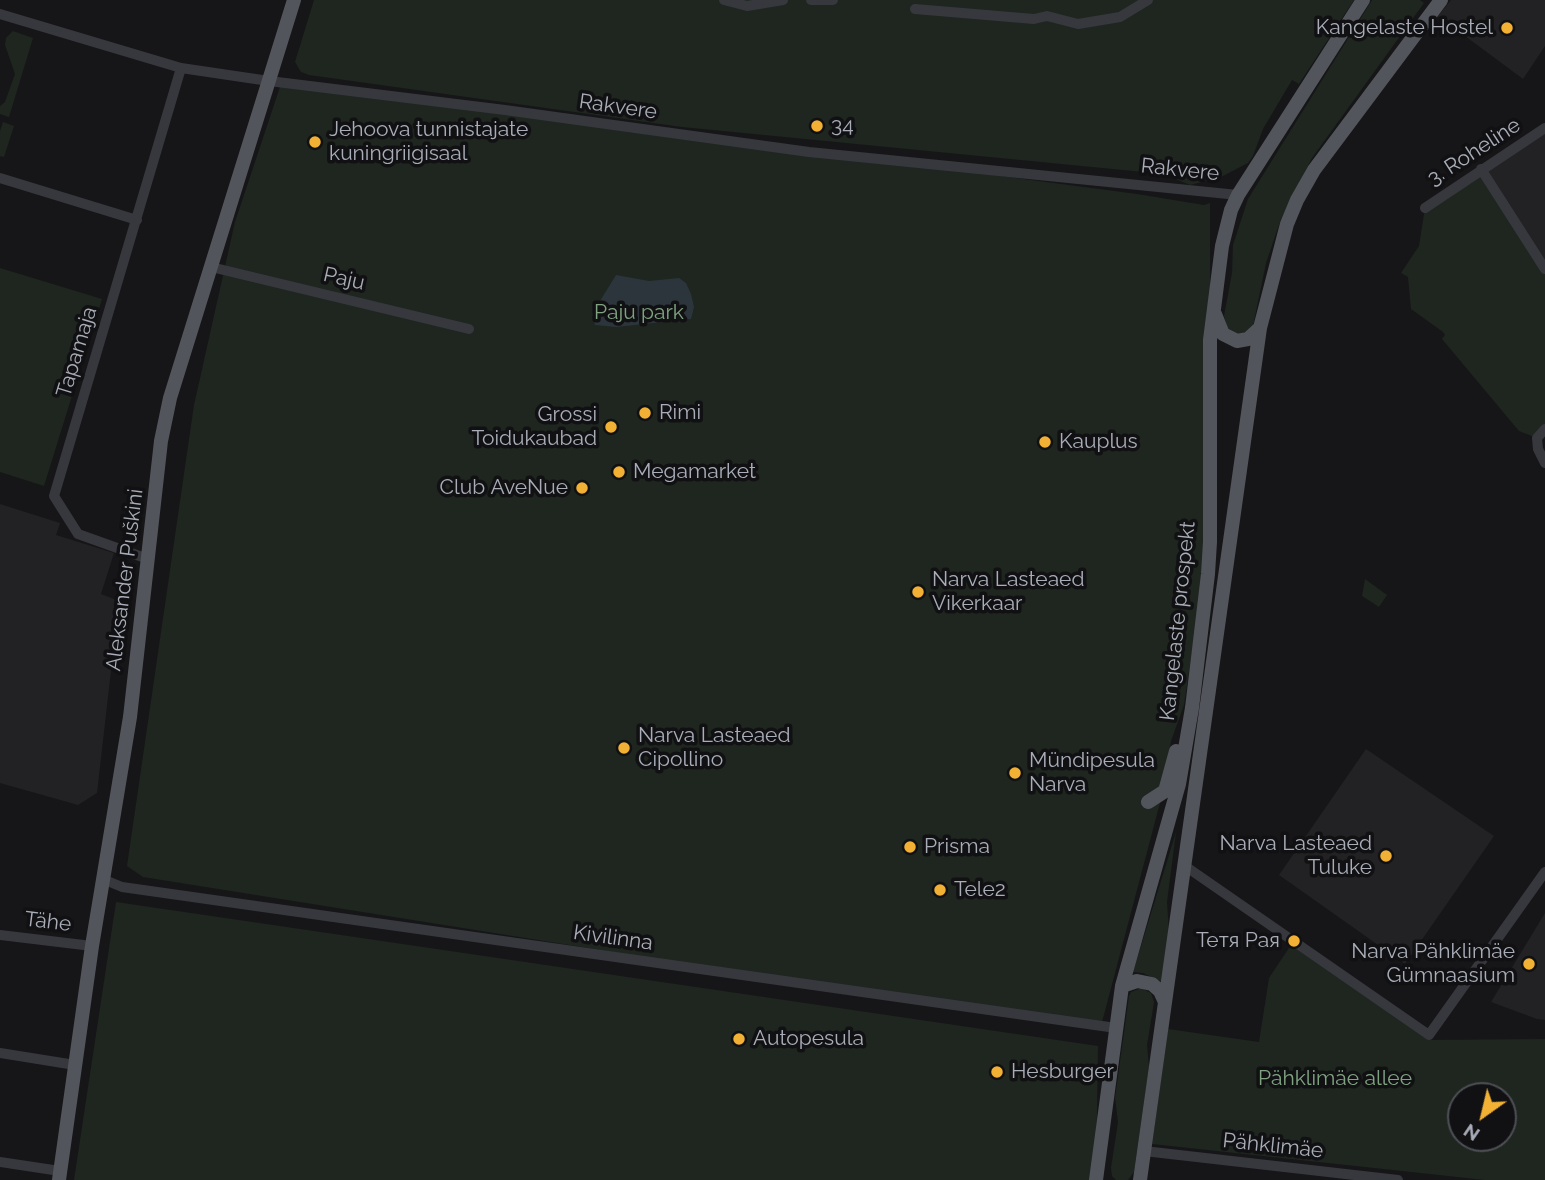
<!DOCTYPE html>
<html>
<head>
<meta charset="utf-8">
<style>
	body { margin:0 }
	#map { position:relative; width:1545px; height:1180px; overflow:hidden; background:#161618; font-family:Raleway,sans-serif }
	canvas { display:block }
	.north { position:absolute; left:1447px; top:1082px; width:70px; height:70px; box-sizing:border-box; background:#111113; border:2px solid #4d4f55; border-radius:50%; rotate:214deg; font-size:19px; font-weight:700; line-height:28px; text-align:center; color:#a8adb8 }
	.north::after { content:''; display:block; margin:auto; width:24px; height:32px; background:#f2b134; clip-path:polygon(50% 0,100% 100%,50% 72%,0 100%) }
</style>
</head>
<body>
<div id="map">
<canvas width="1545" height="1180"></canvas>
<div class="north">N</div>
</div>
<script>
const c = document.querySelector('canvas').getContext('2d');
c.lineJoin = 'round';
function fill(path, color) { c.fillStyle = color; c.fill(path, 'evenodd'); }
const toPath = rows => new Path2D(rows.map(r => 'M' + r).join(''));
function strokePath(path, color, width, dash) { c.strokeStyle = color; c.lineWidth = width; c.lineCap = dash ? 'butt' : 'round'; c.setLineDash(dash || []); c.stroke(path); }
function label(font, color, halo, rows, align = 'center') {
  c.font = font + ' Raleway,sans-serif'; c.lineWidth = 7; c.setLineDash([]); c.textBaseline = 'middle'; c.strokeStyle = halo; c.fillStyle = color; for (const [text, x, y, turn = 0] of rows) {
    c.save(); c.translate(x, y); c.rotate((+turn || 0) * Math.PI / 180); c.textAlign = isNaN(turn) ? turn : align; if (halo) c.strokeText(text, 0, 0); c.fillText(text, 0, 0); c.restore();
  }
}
const built = toPath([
	[1451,0,1545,0,1545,46,1523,79,1438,16],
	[1545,128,1545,269,1481,169],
	[0,504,60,523,56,535,114,553,101,594,119,601,97,793,78,805,0,783],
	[1366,749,1494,836,1405,964,1279,875],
	[1545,913,1545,1020,1537,1019,1491,1002]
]);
const green = toPath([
	[314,0,1354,0,1299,84,1292,80,1263,129,1253,156,1248,163,1221,177,1190,185,1164,174,682,127,309,75,301,72,295,62],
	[1372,0,1420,0,1424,3,1312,158,1281,219,1266,263,1253,326,1241,335,1232,333,1227,327,1224,316,1232,273,1233,245,1248,199],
	[13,31,33,38,9,117,0,114,0,106,5,102,15,74,5,45,6,38],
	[282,81,1137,194,1204,205,1210,203,1210,530,1184,705,1171,741,1165,784,1101,1026,839,988,143,877,127,866,194,405,235,222],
	[3,122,14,126,4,157,0,156,0,131],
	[1481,169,1545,272,1545,433,1537,438,1519,431,1442,339,1445,335,1443,332,1411,309,1408,277,1401,273,1419,246,1425,208],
	[0,268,102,299,44,486,0,472],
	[1365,579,1387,595,1379,607,1362,596],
	[1176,832,1167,902,1169,933,1162,982,1143,973,1133,972],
	[116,902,1098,1046,1096,1180,74,1180],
	[1291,945,1429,1040,1545,1039,1545,1180,1485,1180,1152,1144,1168,1029,1259,1042,1269,978],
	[1461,1096,1503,1096,1503,1138,1461,1138],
	[1141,988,1151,993,1154,1002,1147,1045,1149,1067,1134,1172,1128,1180,1116,1180,1112,1176,1111,1168,1118,1122,1115,1098,1129,996,1131,992]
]);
const water = toPath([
	[616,275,649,281,679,278,686,283,691,294,694,307,691,319,616,327,595,325,592,314]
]);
const minor = toPath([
	[724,0,747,6,783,0],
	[811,0,833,0],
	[915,9,1034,19,1047,16,1078,24,1120,17,1148,0],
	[0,14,181,68,269,81,505,110,809,152,1238,195],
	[1481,169,1545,269],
	[0,178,137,220],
	[1425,208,1545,128],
	[211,267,469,329],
	[1545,429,1537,438,1538,449,1545,463],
	[148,559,78,534,54,496,181,68],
	[1185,866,1429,1035,1545,872],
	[105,880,122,887,1116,1028],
	[0,935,92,946],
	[0,1053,75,1065],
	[1144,1151,1398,1180],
	[0,1162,60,1171]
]);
const major = toPath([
	[1215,314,1223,334,1237,341,1248,339,1260,328],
	[1148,802,1165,791,1176,751],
	[1122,986,1137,981,1152,984,1160,991,1165,1002],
	[59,1180,92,946,130,717,161,441,170,398,294,0],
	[1096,1180,1122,986,1179,784,1192,708,1208,574,1210,542,1210,340,1222,246,1231,210,1238,195,1363,0],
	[1140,1180,1260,328,1287,224,1297,200,1314,170,1441,0]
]);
const markers = [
	[1507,28,7,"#f2b134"],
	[817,126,7,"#f2b134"],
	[315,142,7,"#f2b134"],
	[645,413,7,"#f2b134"],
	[611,427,7,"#f2b134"],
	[1045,442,7,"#f2b134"],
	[619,472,7,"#f2b134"],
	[582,488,7,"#f2b134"],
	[918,592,7,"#f2b134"],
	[624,748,7,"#f2b134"],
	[1015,773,7,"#f2b134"],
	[910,847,7,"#f2b134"],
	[1386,856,7,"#f2b134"],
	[940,890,7,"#f2b134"],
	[1294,941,7,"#f2b134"],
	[1529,964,7,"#f2b134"],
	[739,1039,7,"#f2b134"],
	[997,1072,7,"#f2b134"]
];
const poiNames = [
	["Kangelaste Hostel",1493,28,"right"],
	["34",831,126],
	["Jehoova tunnistajate",329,130],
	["kuningriigisaal",329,154],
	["Rimi",659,413],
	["Grossi",597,415,"right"],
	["Toidukaubad",597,439,"right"],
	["Kauplus",1059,442],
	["Megamarket",633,472],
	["Club AveNue",568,488,"right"],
	["Narva Lasteaed",932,580],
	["Vikerkaar",932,604],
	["Narva Lasteaed",638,736],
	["Cipollino",638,760],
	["Mündipesula",1029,761],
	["Narva",1029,785],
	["Narva Lasteaed",1372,844,"right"],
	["Tuluke",1372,868,"right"],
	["Prisma",924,847],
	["Tele2",954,890],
	["Тетя Рая",1280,941,"right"],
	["Narva Pähklimäe",1515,952,"right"],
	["Gümnaasium",1515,976,"right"],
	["Autopesula",753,1039],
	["Hesburger",1011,1072]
];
const streetNames = [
	["Rakvere",618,107,8],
	["3. Roheline",1474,152,-33],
	["Rakvere",1180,170,6],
	["Paju",344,279,13],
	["Tapamaja",77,352,-73],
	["Aleksander Puškini",125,580,-83],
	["Kangelaste prospekt",1178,621,-84],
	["Tähe",48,922,7],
	["Kivilinna",613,938,8],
	["Pähklimäe",1273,1146,6]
];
const parkNames = [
	["Paju park",639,313],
	["Pähklimäe allee",1335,1079]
];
fill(built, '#222225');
fill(green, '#1e261f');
fill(water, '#2c353c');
strokePath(minor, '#37383d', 10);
strokePath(major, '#53555c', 14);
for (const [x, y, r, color] of markers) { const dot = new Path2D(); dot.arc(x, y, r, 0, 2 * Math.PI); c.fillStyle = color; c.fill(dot); strokePath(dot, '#111113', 2.5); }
label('21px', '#a8adb8', '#111113', poiNames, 'left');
label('21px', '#a8adb8', '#111113', streetNames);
label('21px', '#7fa381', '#111113', parkNames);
</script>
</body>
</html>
